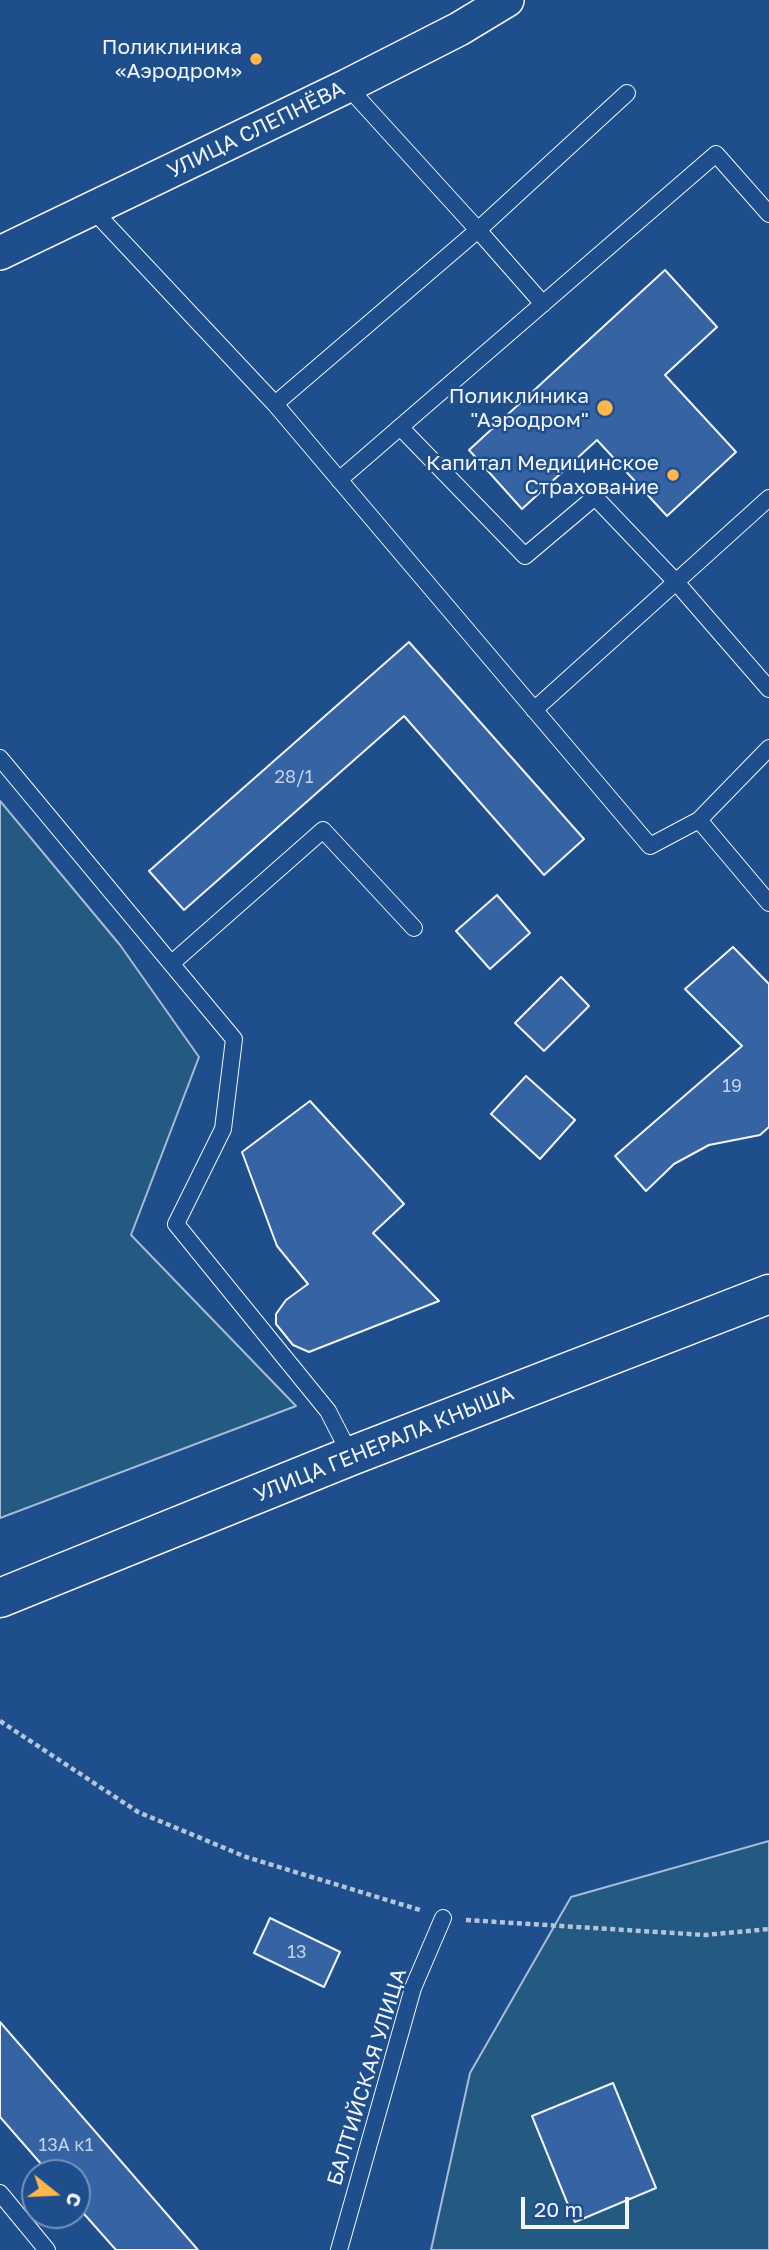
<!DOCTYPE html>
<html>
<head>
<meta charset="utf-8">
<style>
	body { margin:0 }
	#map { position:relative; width:769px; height:2250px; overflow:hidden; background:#1f4e8c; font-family:"Golos Text",sans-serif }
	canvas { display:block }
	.north { position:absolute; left:21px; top:2159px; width:70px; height:70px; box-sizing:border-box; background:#1f4e8c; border:2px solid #7391ba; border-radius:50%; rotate:108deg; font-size:19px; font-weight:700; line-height:28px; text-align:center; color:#f2f6ff }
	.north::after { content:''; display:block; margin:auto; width:24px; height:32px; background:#ffb74d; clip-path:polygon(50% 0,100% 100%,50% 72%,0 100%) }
	.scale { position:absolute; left:521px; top:2197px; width:108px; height:32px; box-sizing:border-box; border:4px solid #f2f6ff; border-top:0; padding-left:9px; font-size:21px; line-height:24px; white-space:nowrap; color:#f2f6ff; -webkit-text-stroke:5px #1f4e8c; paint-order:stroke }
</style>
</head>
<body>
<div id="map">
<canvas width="769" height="2250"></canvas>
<div class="north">С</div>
<div class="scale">20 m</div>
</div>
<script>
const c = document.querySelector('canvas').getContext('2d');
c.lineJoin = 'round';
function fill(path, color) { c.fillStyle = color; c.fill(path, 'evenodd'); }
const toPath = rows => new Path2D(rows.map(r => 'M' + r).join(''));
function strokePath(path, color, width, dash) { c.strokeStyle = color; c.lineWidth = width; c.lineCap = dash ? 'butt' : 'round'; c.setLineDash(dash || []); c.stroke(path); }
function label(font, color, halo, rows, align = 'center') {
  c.font = font + ' "Golos Text",sans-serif'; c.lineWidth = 5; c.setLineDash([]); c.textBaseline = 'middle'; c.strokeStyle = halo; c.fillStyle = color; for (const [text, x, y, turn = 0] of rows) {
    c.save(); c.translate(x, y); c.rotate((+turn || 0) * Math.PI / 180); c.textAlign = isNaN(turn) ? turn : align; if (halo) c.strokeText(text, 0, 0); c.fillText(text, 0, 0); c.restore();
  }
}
const green = toPath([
	[0,801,120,945,199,1057,131,1235,296,1406,0,1518,0,801],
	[769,1841,769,2250,431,2250,470,2073,571,1897,769,1841]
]);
const building = toPath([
	[665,270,717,327,665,375,736,452,667,516,597,440,522,509,469,450,665,270],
	[409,642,584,839,544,875,404,716,184,910,149,871,409,642],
	[497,895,530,933,490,969,456,931,497,895],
	[733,947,769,984,769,1127,760,1135,709,1145,674,1164,646,1191,615,1156,742,1046,685,989,733,947],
	[561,977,589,1006,544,1051,515,1023,561,977],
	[526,1076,575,1120,540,1159,491,1114,526,1076],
	[310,1101,404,1204,373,1233,439,1301,309,1352,293,1345,276,1324,276,1314,286,1300,308,1284,277,1246,242,1152,310,1101],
	[270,1918,340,1952,324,1987,254,1953,270,1918],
	[0,2022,198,2250,116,2250,77,2206,77,2173,49,2173,0,2117,0,2022],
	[613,2083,656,2188,575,2222,532,2116,613,2083]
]);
const path = toPath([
	[0,1721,138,1812,246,1857,420,1910],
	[466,1920,705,1935,769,1929]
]);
const service = toPath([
	[347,86,478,230,627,93],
	[92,209,275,404,478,230,543,304],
	[275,404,650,846,699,820,769,903],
	[400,427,525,556,595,497,676,582,769,689],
	[339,480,716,154,769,214],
	[534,710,769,498],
	[0,758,234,1039,223,1129,176,1224,328,1411,351,1456],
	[699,820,769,748],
	[172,963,323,830,414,928],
	[0,2193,47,2250],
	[339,2250,413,1988,443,1918]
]);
const minor = toPath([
	[0,253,347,86,459,29,507,0]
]);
const tertiary = toPath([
	[0,1598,351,1456,769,1294]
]);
const markers = [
	[256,59,7,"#ffb74d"],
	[605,408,9,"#ffb74d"],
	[673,475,7,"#ffb74d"]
];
const numberNames = [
	["28/1",294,777],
	["19",732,1086],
	["13",297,1952],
	["13А к1",66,2145]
];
const poiNames = [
	["Поликлиника",242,47],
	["«Аэродром»",242,71],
	["Поликлиника",589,396],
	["\"Аэродром\"",589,420],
	["Капитал Медицинское",659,463],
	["Страхование",659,487]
];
const streetNames = [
	["УЛИЦА СЛЕПНЁВА",256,130,-26],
	["УЛИЦА ГЕНЕРАЛА КНЫША",384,1444,-22],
	["БАЛТИЙСКАЯ УЛИЦА",367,2077,-73]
];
fill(green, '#245a82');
strokePath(green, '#a8bbd7', 2);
fill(building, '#3563a3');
strokePath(building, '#f2f6ff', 2);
strokePath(service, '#f2f6ff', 18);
strokePath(minor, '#f2f6ff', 36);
strokePath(tertiary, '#f2f6ff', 41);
strokePath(path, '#b3c4dc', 4.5, [5, 3.5]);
strokePath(service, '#1f4e8c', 16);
strokePath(minor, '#1f4e8c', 33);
strokePath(tertiary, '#1f4e8c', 38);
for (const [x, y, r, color] of markers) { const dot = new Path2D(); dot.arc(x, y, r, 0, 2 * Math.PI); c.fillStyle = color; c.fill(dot); strokePath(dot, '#1f4e8c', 2.5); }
label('18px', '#c3d1e8', null, numberNames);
label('21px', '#f2f6ff', '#1f4e8c', poiNames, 'right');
label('21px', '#f2f6ff', '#1f4e8c', streetNames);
</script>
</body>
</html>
